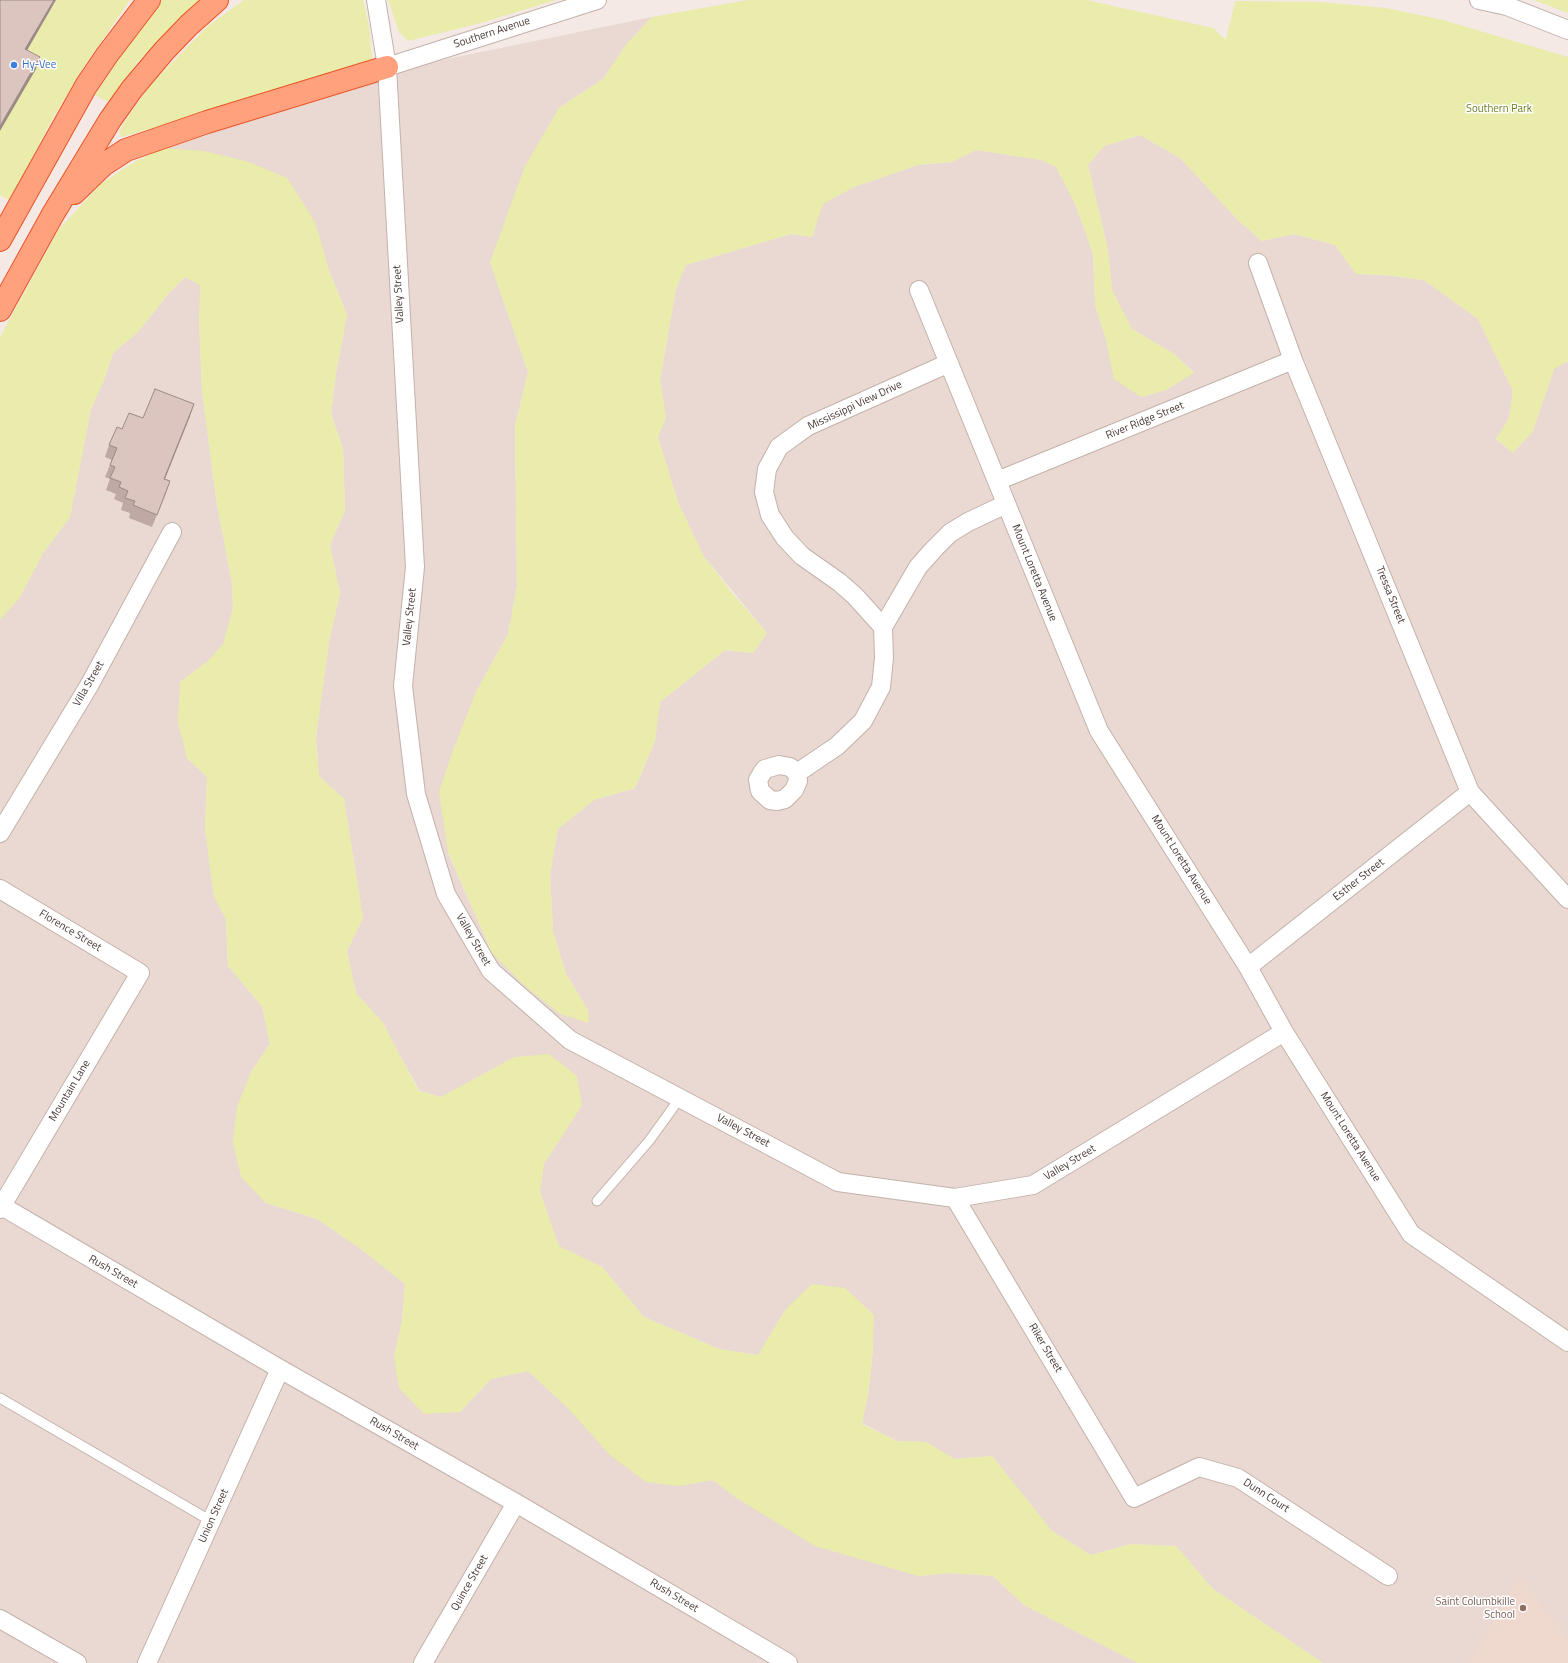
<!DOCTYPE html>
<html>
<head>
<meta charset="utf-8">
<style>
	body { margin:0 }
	canvas { display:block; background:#f4e9e5 }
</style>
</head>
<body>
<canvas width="1568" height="1663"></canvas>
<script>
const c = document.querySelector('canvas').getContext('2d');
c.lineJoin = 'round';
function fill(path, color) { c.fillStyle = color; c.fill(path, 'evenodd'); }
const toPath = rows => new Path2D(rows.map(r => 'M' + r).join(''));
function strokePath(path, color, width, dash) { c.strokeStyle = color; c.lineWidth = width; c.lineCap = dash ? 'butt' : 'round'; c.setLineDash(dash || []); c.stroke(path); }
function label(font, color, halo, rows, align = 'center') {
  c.font = font + ' "Titillium Web",sans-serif'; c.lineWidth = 3; c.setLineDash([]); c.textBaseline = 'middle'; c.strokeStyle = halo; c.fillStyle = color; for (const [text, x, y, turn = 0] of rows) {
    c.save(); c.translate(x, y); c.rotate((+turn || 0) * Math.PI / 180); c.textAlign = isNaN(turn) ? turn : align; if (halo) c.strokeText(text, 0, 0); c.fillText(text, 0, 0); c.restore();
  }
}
const residential = toPath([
	[652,17,625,46,603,79,559,108,490,262,528,372,515,426,517,587,508,634,476,692,448,853,492,953,588,1023,588,1010,566,974,553,931,550,875,558,829,594,800,635,788,655,741,660,702,725,650,753,653,767,633,703,555,678,502,658,437,666,417,660,380,676,289,686,265,791,234,812,237,822,204,854,187,918,165,952,162,976,150,1041,160,1056,167,1076,206,1093,254,1095,305,1105,336,1141,397,1166,390,1194,372,1174,354,1132,329,1112,290,1108,250,1088,165,1104,146,1140,135,1180,158,1238,220,1262,241,1294,234,1335,245,1356,274,1385,275,1424,280,1478,319,1513,391,1509,418,1496,439,1513,453,1533,431,1554,368,1568,361,1568,1663,1323,1663,1213,1589,1176,1546,1131,1544,1091,1555,1052,1531,992,1456,954,1459,926,1442,897,1441,862,1423,868,1394,873,1350,786,1309,758,1355,719,1349,644,1317,602,1267,559,1247,540,1192,544,1163,582,1105,515,1057,441,1097,420,1091,400,1056,383,1023,356,993,347,951,363,918,344,799,319,776,316,737,329,642,340,593,330,545,345,510,343,449,331,414,336,373,347,315,330,273,163,148,374,74],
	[185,277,201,285,199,319,202,391,216,498,232,584,233,608,224,644,208,661,180,682,187,758,207,777,205,829,214,896,226,919,228,966,262,1006,270,1044,251,1072,266,1203,317,1219,361,1249,405,1284,402,1321,394,1356,460,1412,491,1379,528,1371,567,1407,678,1486,713,1480,738,1499,918,1576,951,1573,993,1576,1024,1605,1138,1663,0,1663,0,620,20,597,43,553,70,517,91,409,104,380,113,353,138,332,169,293]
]);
const education = toPath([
	[1520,1577,1568,1639,1568,1663,1468,1663]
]);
const green = toPath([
	[56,0,130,0,87,62,54,116,10,201,0,195,0,131,21,61],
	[162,0,200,0,136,64,110,103,95,95,145,19],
	[244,0,363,0,369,26,372,59,370,63,244,102,122,137,119,133,123,124,151,84,208,26],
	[388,0,556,0,481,23,408,41,399,32],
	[748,0,1086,0,1213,28,1226,40,1235,1,1321,2,1386,8,1443,20,1568,57,1568,361,1554,369,1533,431,1513,453,1496,439,1509,418,1513,391,1478,319,1424,280,1385,275,1356,274,1335,245,1294,234,1262,241,1238,220,1180,158,1140,135,1104,146,1088,165,1108,250,1112,290,1132,329,1174,354,1194,373,1166,390,1141,397,1114,379,1105,336,1095,305,1093,254,1076,206,1056,167,1041,160,976,150,952,162,918,165,854,187,823,204,812,237,791,234,686,265,676,289,660,380,666,417,658,437,678,502,703,555,733,594,767,633,753,653,725,650,660,702,655,741,635,788,594,800,558,829,550,875,553,931,566,974,588,1010,589,1023,560,1014,525,986,492,953,448,852,439,792,452,753,476,692,508,634,517,587,515,426,528,372,490,262,525,166,559,108,603,79,625,46,652,17],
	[1534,0,1568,0,1568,13],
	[163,148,204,151,249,162,287,178,315,222,330,273,347,315,336,373,331,414,343,449,345,510,330,545,340,593,329,642,316,737,319,776,344,799,363,918,347,951,356,993,383,1023,400,1056,419,1091,441,1097,515,1057,549,1054,577,1076,582,1105,544,1164,540,1192,559,1246,602,1267,644,1317,719,1349,758,1355,786,1309,812,1284,845,1288,874,1315,873,1350,868,1394,862,1424,897,1441,926,1442,955,1459,992,1456,1052,1531,1091,1555,1131,1544,1176,1546,1213,1589,1323,1663,1138,1663,1024,1605,993,1576,951,1573,918,1576,815,1546,738,1499,713,1480,678,1486,646,1482,610,1455,567,1407,528,1371,491,1379,460,1412,424,1414,399,1388,394,1356,402,1321,405,1284,361,1249,317,1219,266,1203,241,1177,233,1143,237,1107,251,1072,270,1044,262,1006,228,966,226,919,214,897,205,829,207,777,187,758,178,723,180,682,208,661,223,644,233,608,232,584,216,498,202,391,199,319,200,285,185,277,169,293,138,332,113,353,104,380,91,409,70,517,43,553,20,597,0,620,0,337,59,229,101,184,129,165]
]);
const service = toPath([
	[597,1201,649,1141,680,1098],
	[0,1398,211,1521]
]);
const minor = toPath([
	[376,0,387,67,415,567,403,686,416,794,446,894,491,971,570,1040,838,1182,955,1198,1033,1185,1284,1032],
	[1479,0,1507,6,1568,30],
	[387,67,597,0],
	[1258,263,1293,360,1470,792,1568,899],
	[919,290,1099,731,1248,967,1284,1032,1411,1234,1568,1342],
	[997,481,1293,360],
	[883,627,855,596,839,582,802,556,785,538,770,515,764,492,767,469,779,447,808,426,949,363],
	[797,773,798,781,794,790,785,799,777,801,770,800,760,791,758,780,762,773,765,769,779,765,790,767,797,773,837,746,863,721,881,687,884,658,883,627,918,567,935,548,950,533,968,522,1006,504],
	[0,833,90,684,172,532],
	[0,889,140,973,0,1209],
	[1248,967,1470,792],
	[955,1198,1134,1498,1199,1467,1238,1478,1388,1576],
	[0,1205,280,1369,516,1503,788,1663],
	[0,1619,77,1663],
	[147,1663,280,1369],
	[423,1663,516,1503]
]);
const trunk = toPath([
	[74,193,103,165,126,150,207,122,387,67],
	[0,240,86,86,107,55,149,0],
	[0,310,53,214,110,120,132,89,164,51,189,25,217,0]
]);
const wall = toPath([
	[190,416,165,479,170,481,152,527,129,518,130,513,121,510,123,503,114,499,116,494,106,490,110,479,105,477,112,460,105,457,109,445,122,429,143,418]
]);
const shadedWall = toPath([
	[54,0,56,0,21,61,25,49],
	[40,57,36,69,0,131,0,126],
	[194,404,190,416,160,491,164,479],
	[170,481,166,493,152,527,157,515]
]);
const building = toPath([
	[0,0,54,0,25,49,40,57,0,126,0,0],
	[155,389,194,404,164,479,170,481,157,515,133,505,135,501,125,498,128,491,119,487,121,482,110,478,115,467,110,465,117,448,109,445,117,427,122,429,129,413,143,418,155,389]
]);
const markers = [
	[14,65,4,"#3f7fe0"],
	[1523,1608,4,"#8d6e63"]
];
const streetNames = [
	["Southern Avenue",492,33,-18],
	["Valley Street",399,294,-93],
	["Mississippi View Drive",855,406,-25],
	["River Ridge Street",1145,421,-22],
	["Mount Loretta Avenue",1034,573,68],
	["Tressa Street",1390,595,68],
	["Valley Street",410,617,-84],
	["Villa Street",89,684,-60],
	["Mount Loretta Avenue",1181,860,58],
	["Esther Street",1359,880,-38],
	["Florence Street",70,931,31],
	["Valley Street",473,940,60],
	["Mountain Lane",70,1091,-59],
	["Valley Street",743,1131,28],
	["Mount Loretta Avenue",1350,1137,58],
	["Valley Street",1070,1163,-31],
	["Rush Street",113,1272,30],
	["Riker Street",1045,1348,59],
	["Rush Street",394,1434,30],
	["Dunn Court",1266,1496,33],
	["Union Street",214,1516,-66],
	["Quince Street",470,1583,-60],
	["Rush Street",674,1596,31]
];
const shopNames = [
	["Hy-Vee",22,65]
];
const parkNames = [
	["Southern Park",1499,109]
];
const educationNames = [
	["Saint Columbkille",1515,1602],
	["School",1515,1615]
];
fill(residential, '#e9d9d2');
fill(education, '#efd8cd');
fill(green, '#e9ecaa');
strokePath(service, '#c3b1aa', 11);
strokePath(minor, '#c3b1aa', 20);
strokePath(trunk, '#eb5428', 24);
strokePath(service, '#fff', 9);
strokePath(minor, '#fff', 18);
strokePath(trunk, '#ffa17c', 22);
fill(wall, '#bea9a4');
fill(shadedWall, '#9b8a86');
fill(building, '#ddc5bf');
strokePath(building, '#9b8a86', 1);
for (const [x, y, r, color] of markers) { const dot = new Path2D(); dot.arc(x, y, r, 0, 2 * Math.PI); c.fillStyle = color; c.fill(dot); strokePath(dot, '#fff', 1.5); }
label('11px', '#473834', '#fff', streetNames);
label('11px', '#366cbe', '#fff', shopNames, 'left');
label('11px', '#6a7e22', '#fff', parkNames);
label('11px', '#785e54', '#fff', educationNames, 'right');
</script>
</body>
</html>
